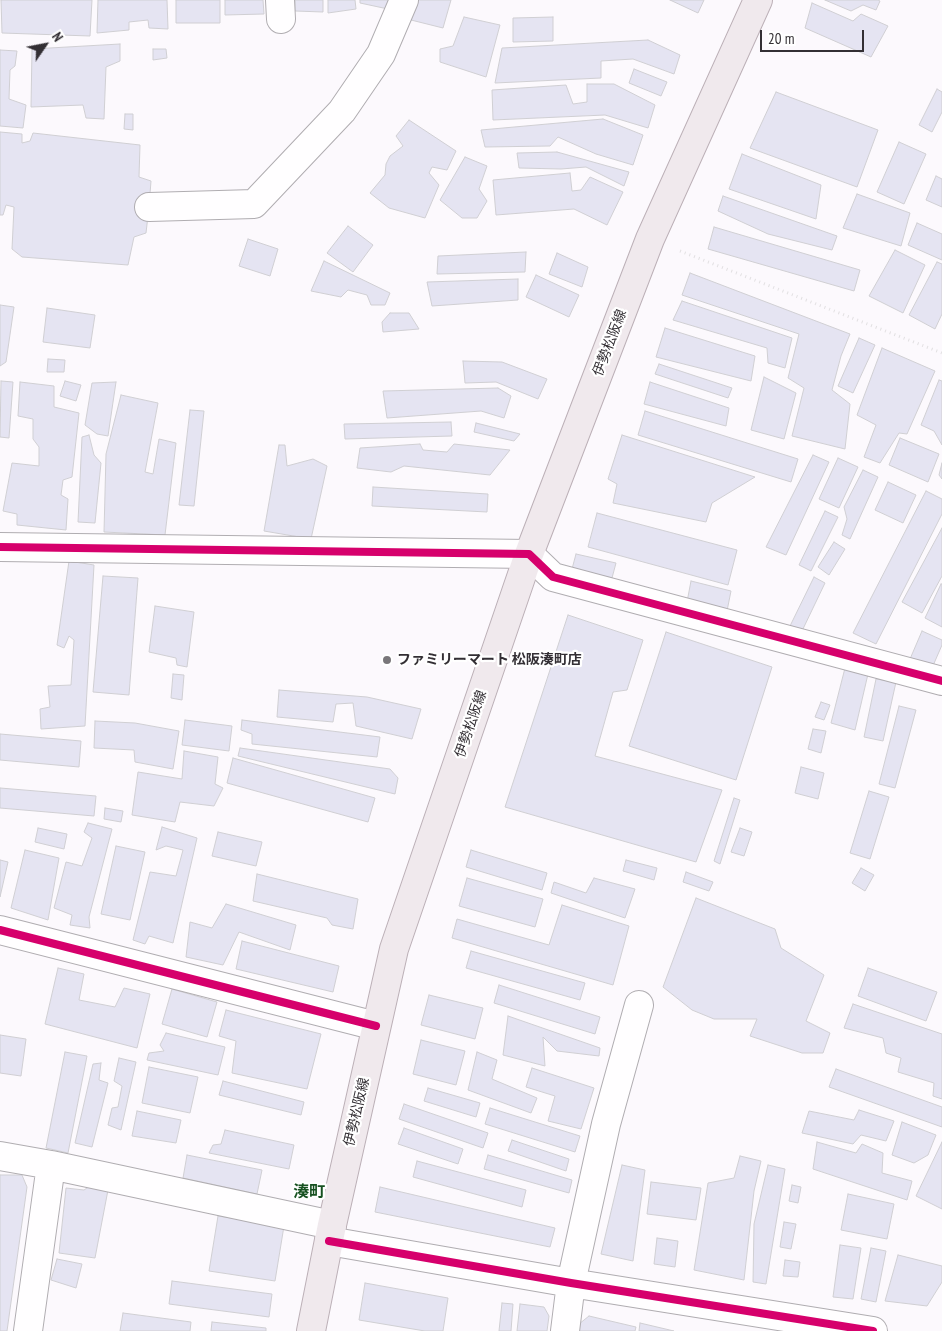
<!DOCTYPE html>
<html>
<head>
<meta charset="utf-8">
<style>
	body { margin:0 }
	#map { position:relative; width:942px; height:1331px; overflow:hidden; background:#fcf9fd; font-family:"PT Sans Narrow",sans-serif }
	canvas { display:block }
	.north { position:absolute; left:20px; top:20px; width:50px; height:50px; -webkit-text-stroke:4px #fff; paint-order:stroke; rotate:57deg; font-size:14px; font-weight:700; line-height:20px; text-align:center; color:#332f34 }
	.north::after { content:''; display:block; margin:auto; width:18px; height:22px; background:#332f34; clip-path:polygon(50% 0,100% 100%,50% 72%,0 100%) }
	.scale { position:absolute; left:760px; top:30px; width:104px; height:22px; box-sizing:border-box; border:2px solid #332f34; border-top:0; padding-left:6px; font-size:15px; line-height:18px; white-space:nowrap; color:#332f34; -webkit-text-stroke:4px #fff; paint-order:stroke }
</style>
</head>
<body>
<div id="map">
<canvas width="942" height="1331"></canvas>
<div class="north">N</div>
<div class="scale">20 m</div>
</div>
<script>
const c = document.querySelector('canvas').getContext('2d');
c.lineJoin = 'round';
function fill(path, color) { c.fillStyle = color; c.fill(path, 'evenodd'); }
const toPath = rows => new Path2D(rows.map(r => 'M' + r).join(''));
function strokePath(path, color, width, dash) { c.strokeStyle = color; c.lineWidth = width; c.lineCap = dash ? 'butt' : 'round'; c.setLineDash(dash || []); c.stroke(path); }
function label(font, color, halo, rows, align = 'center') {
  c.font = font + ' "PT Sans Narrow","Noto Sans JP",sans-serif'; c.lineWidth = 4.5; c.setLineDash([]); c.textBaseline = 'middle'; c.strokeStyle = halo; c.fillStyle = color; for (const [text, x, y, turn = 0] of rows) {
    c.save(); c.translate(x, y); c.rotate((+turn || 0) * Math.PI / 180); c.textAlign = isNaN(turn) ? turn : align; if (halo) c.strokeText(text, 0, 0); c.fillText(text, 0, 0); c.restore();
  }
}
const building = toPath([
	[1,0,92,0,90,36,2,33,1,0],
	[98,0,167,0,168,29,149,28,148,20,129,22,129,30,97,33,98,0],
	[176,0,220,0,220,23,176,23,176,0],
	[225,0,263,0,264,14,225,15,225,0],
	[295,0,323,0,323,12,295,11,295,0],
	[328,0,355,0,356,9,328,13,328,0],
	[360,0,390,0,388,9,360,3,360,0],
	[417,0,451,0,443,28,411,20,417,0],
	[670,0,704,0,698,13,670,0],
	[825,0,878,0,880,1,876,10,863,5,851,11,825,0],
	[812,3,853,21,861,14,888,26,871,57,805,28,812,3],
	[464,17,500,25,486,77,440,62,440,49,453,46,464,17],
	[553,17,553,41,513,42,513,18,553,17],
	[648,40,680,55,674,74,633,59,601,61,601,78,495,83,502,48,648,40],
	[120,44,120,61,106,67,104,119,86,118,83,105,31,107,32,49,120,44],
	[153,49,166,49,167,58,153,60,153,49],
	[0,50,17,51,15,66,10,70,9,99,26,105,23,128,0,126,0,50],
	[634,69,667,82,661,96,629,83,634,69],
	[587,84,614,84,655,105,648,128,605,115,493,120,492,90,566,85,573,104,587,102,587,84],
	[937,89,942,92,942,112,932,132,919,125,937,89],
	[776,92,878,130,857,187,750,148,776,92],
	[125,114,133,114,133,130,124,129,125,114],
	[603,119,643,135,633,165,596,154,558,137,550,146,485,147,481,130,603,119],
	[409,120,456,151,447,170,432,167,429,173,439,185,425,218,389,208,370,193,385,175,386,164,390,156,403,146,396,136,409,120],
	[0,132,22,134,22,143,30,141,33,133,140,145,139,177,151,181,149,207,146,233,134,237,128,265,22,257,12,249,14,207,6,205,3,215,0,215,0,132],
	[899,142,926,154,904,204,877,192,899,142],
	[557,152,629,172,624,186,586,167,561,169,519,168,517,153,557,152],
	[742,154,821,185,816,219,729,189,742,154],
	[465,157,487,166,479,189,487,201,477,218,462,218,440,200,465,157],
	[570,173,572,191,581,190,590,177,623,192,607,225,574,209,496,215,493,180,570,173],
	[936,176,942,179,942,207,926,200,936,176],
	[857,194,910,213,901,246,843,228,857,194],
	[723,196,837,236,832,250,768,234,718,211,723,196],
	[917,223,942,234,942,260,908,245,917,223],
	[348,226,373,245,353,272,327,253,348,226],
	[714,227,860,270,854,291,708,249,714,227],
	[248,239,278,249,270,276,239,266,248,239],
	[895,250,925,265,903,313,869,296,895,250],
	[526,252,525,272,437,274,438,256,526,252],
	[557,253,588,267,582,287,549,274,557,253],
	[324,261,390,293,385,305,371,305,367,295,348,290,341,297,311,291,324,261],
	[937,262,942,264,942,314,935,329,909,315,937,262],
	[690,273,850,334,841,356,832,390,850,404,845,449,792,436,804,388,788,378,799,334,682,295,690,273],
	[536,275,579,295,569,317,526,297,536,275],
	[518,279,518,300,432,306,427,282,518,279],
	[682,301,792,338,785,368,768,363,767,348,673,320,682,301],
	[0,305,14,307,6,362,0,366,0,305],
	[47,308,95,315,90,348,43,342,47,308],
	[390,313,409,313,419,329,383,332,382,322,390,313],
	[665,328,755,356,751,381,656,357,665,328],
	[859,338,875,345,853,393,838,386,859,338],
	[882,348,935,371,907,434,899,433,880,463,864,457,876,425,857,415,882,348],
	[48,359,65,360,64,372,47,372,48,359],
	[463,361,502,362,547,379,538,399,496,382,465,383,463,361],
	[659,364,732,388,728,398,655,374,659,364],
	[764,377,796,393,784,439,751,430,764,377],
	[939,380,942,381,942,445,934,431,921,425,939,380],
	[1,381,13,382,9,438,0,437,1,381],
	[65,381,81,385,76,401,60,396,65,381],
	[20,382,54,386,54,407,79,413,72,477,63,480,61,495,68,499,66,530,17,525,17,514,3,511,12,463,39,466,39,447,33,439,33,419,18,416,20,382],
	[116,382,108,436,97,434,85,425,92,383,116,382],
	[650,382,729,408,726,426,644,404,650,382],
	[498,388,511,396,504,418,481,411,387,418,383,391,498,388],
	[121,395,158,403,145,472,153,474,159,439,176,443,165,535,104,532,106,454,121,395],
	[190,410,204,411,194,506,179,505,190,410],
	[645,411,798,459,791,482,638,435,645,411],
	[451,422,452,436,345,439,344,424,451,422],
	[476,423,520,434,514,441,474,432,476,423],
	[89,435,94,455,101,463,95,523,78,522,82,437,89,435],
	[622,435,755,477,712,503,706,522,613,503,617,484,608,479,622,435],
	[900,438,939,454,928,482,889,465,900,438],
	[420,444,423,450,447,452,454,444,510,450,490,475,404,466,391,472,357,468,360,448,420,444],
	[279,445,285,445,287,466,313,459,327,466,311,539,264,531,279,445],
	[813,455,829,462,786,555,766,547,813,455],
	[838,458,858,467,839,508,819,499,838,458],
	[942,463,942,479,939,475,942,463],
	[863,470,878,477,850,539,842,535,847,519,844,507,863,470],
	[888,482,916,495,903,523,875,510,888,482],
	[373,487,488,494,487,512,372,506,373,487],
	[926,491,942,499,942,514,876,644,853,633,926,491],
	[825,511,838,517,811,571,799,565,825,511],
	[597,513,737,550,728,585,588,547,597,513],
	[942,528,942,576,922,613,902,602,942,528],
	[834,542,845,549,829,575,818,567,834,542],
	[576,554,616,563,612,578,572,569,576,554],
	[69,561,94,565,85,726,41,729,40,709,50,707,48,686,71,685,74,640,69,636,64,648,57,645,69,561],
	[103,576,138,578,129,695,93,692,103,576],
	[814,577,825,583,802,631,790,626,814,577],
	[691,581,731,591,727,611,687,602,691,581],
	[941,584,942,584,942,627,925,618,941,584],
	[155,606,194,612,187,667,177,665,176,658,149,652,155,606],
	[568,615,643,640,627,690,613,692,595,756,722,790,696,862,505,807,568,615],
	[922,631,942,640,942,645,932,668,910,659,922,631],
	[666,632,772,667,736,780,629,746,666,632],
	[845,668,868,674,855,730,831,723,845,668],
	[173,674,184,675,182,700,171,698,173,674],
	[876,679,896,682,883,741,864,737,876,679],
	[279,690,367,697,421,709,412,739,356,726,353,703,336,704,333,722,277,717,279,690],
	[821,702,830,705,824,720,815,717,821,702],
	[899,706,916,710,895,788,879,784,899,706],
	[185,720,232,726,229,751,182,745,185,720],
	[242,720,380,737,377,757,252,744,252,734,241,730,242,720],
	[95,721,135,723,179,731,173,769,135,762,134,750,94,748,95,721],
	[813,729,826,731,821,753,808,749,813,729],
	[0,734,81,741,79,767,0,760,0,734],
	[240,748,390,769,398,778,395,794,238,756,240,748],
	[184,751,218,757,215,784,223,788,214,806,180,802,175,822,132,815,138,772,182,779,184,751],
	[233,758,375,798,368,822,227,783,233,758],
	[801,767,824,773,818,799,795,793,801,767],
	[0,788,96,796,94,816,0,808,0,788],
	[869,791,889,797,870,859,850,853,869,791],
	[734,798,740,800,720,864,714,861,734,798],
	[105,808,123,811,121,822,104,819,105,808],
	[88,823,112,829,89,917,90,928,70,925,72,915,54,908,66,862,82,866,92,838,84,832,88,823],
	[162,827,197,838,173,943,149,936,145,944,133,940,150,872,176,876,183,850,166,846,156,850,162,827],
	[38,828,67,834,64,849,35,842,38,828],
	[740,828,752,832,744,856,731,852,740,828],
	[218,832,262,842,256,866,212,856,218,832],
	[116,846,145,852,130,920,101,914,116,846],
	[25,850,59,858,48,920,11,908,25,850],
	[471,850,547,873,542,890,466,867,471,850],
	[0,860,8,862,0,897,0,860],
	[626,860,657,868,654,880,623,871,626,860],
	[861,868,874,875,865,891,852,883,861,868],
	[686,872,713,882,709,891,683,882,686,872],
	[257,874,358,899,353,929,332,925,327,918,253,901,257,874],
	[467,878,543,899,535,927,459,906,467,878],
	[594,878,635,889,625,918,551,893,554,882,586,893,594,878],
	[696,898,775,929,781,948,824,975,806,1021,830,1033,823,1053,802,1053,750,1036,757,1019,714,1019,692,1010,663,987,696,898],
	[226,904,296,925,290,950,239,932,223,965,186,957,190,922,212,928,226,904],
	[562,905,629,926,613,985,452,938,457,919,549,945,562,905],
	[242,941,339,966,333,992,236,969,242,941],
	[471,951,585,983,580,1000,466,968,471,951],
	[58,968,84,974,79,1000,115,1007,124,988,150,994,137,1048,45,1024,58,968],
	[868,968,937,992,926,1021,858,996,868,968],
	[499,985,600,1017,595,1034,494,1003,499,985],
	[172,989,217,1002,207,1037,162,1024,172,989],
	[429,995,483,1008,475,1039,421,1025,429,995],
	[853,1004,942,1034,942,1099,933,1096,934,1083,898,1072,901,1058,886,1053,883,1038,844,1028,853,1004],
	[226,1010,321,1034,307,1089,232,1073,236,1041,219,1036,226,1010],
	[508,1016,600,1048,599,1056,557,1051,543,1037,545,1066,503,1055,508,1016],
	[166,1033,225,1047,218,1075,147,1060,149,1053,164,1051,160,1045,166,1033],
	[0,1035,26,1039,21,1076,0,1073,0,1035],
	[421,1040,465,1051,456,1085,413,1074,421,1040],
	[65,1052,87,1056,68,1153,46,1148,65,1052],
	[477,1052,497,1060,492,1079,537,1098,531,1113,468,1090,477,1052],
	[119,1058,136,1062,121,1130,108,1125,112,1108,118,1107,122,1086,114,1081,119,1058],
	[101,1063,99,1080,108,1083,92,1147,75,1143,93,1064,101,1063],
	[149,1067,198,1077,190,1113,142,1103,149,1067],
	[532,1068,594,1088,581,1129,548,1121,555,1096,526,1087,532,1068],
	[836,1069,942,1107,942,1127,829,1087,836,1069],
	[223,1081,304,1102,301,1115,219,1095,223,1081],
	[428,1088,480,1103,476,1117,424,1101,428,1088],
	[404,1104,488,1133,483,1148,399,1119,404,1104],
	[490,1108,580,1136,575,1152,485,1124,490,1108],
	[859,1110,894,1121,886,1141,861,1135,853,1144,802,1133,809,1111,854,1120,859,1110],
	[137,1111,181,1120,176,1143,132,1136,137,1111],
	[902,1122,936,1135,928,1155,914,1163,892,1155,902,1122],
	[404,1128,463,1149,458,1164,398,1144,404,1128],
	[225,1130,294,1145,289,1169,209,1153,213,1145,221,1144,225,1130],
	[512,1140,569,1159,566,1171,508,1151,512,1140],
	[817,1142,856,1153,862,1144,883,1153,882,1173,912,1181,907,1200,813,1169,817,1142],
	[942,1142,942,1209,916,1196,942,1142],
	[187,1155,262,1170,257,1194,183,1178,187,1155],
	[488,1155,572,1180,569,1193,484,1169,488,1155],
	[740,1156,761,1161,754,1191,744,1280,694,1270,708,1183,734,1178,740,1156],
	[417,1161,526,1190,522,1207,413,1177,417,1161],
	[622,1165,645,1170,633,1261,601,1254,622,1165],
	[768,1165,785,1169,766,1284,753,1282,754,1224,768,1165],
	[0,1175,22,1175,27,1187,7,1331,0,1331,0,1175],
	[651,1182,701,1188,696,1220,647,1214,651,1182],
	[792,1185,801,1187,798,1203,789,1201,792,1185],
	[90,1186,108,1190,95,1258,59,1253,66,1188,84,1190,90,1186],
	[380,1187,555,1228,550,1247,375,1212,380,1187],
	[848,1194,894,1204,887,1239,841,1230,848,1194],
	[218,1216,284,1226,275,1281,209,1271,218,1216],
	[784,1222,796,1224,791,1249,780,1247,784,1222],
	[657,1238,678,1241,675,1267,654,1264,657,1238],
	[840,1245,861,1248,853,1299,833,1297,840,1245],
	[871,1248,886,1251,876,1302,861,1299,871,1248],
	[898,1255,942,1266,942,1282,927,1306,885,1301,898,1255],
	[57,1259,82,1264,76,1288,51,1280,57,1259],
	[785,1260,800,1262,798,1277,783,1276,785,1260],
	[172,1281,272,1294,269,1317,169,1304,172,1281],
	[365,1283,448,1298,443,1331,425,1331,359,1320,365,1283],
	[502,1303,513,1304,511,1331,499,1331,502,1303],
	[520,1304,544,1307,549,1316,547,1331,517,1331,520,1304],
	[123,1313,191,1322,190,1331,120,1331,123,1313],
	[589,1316,636,1327,635,1331,579,1331,579,1324,589,1316],
	[212,1322,266,1328,266,1331,211,1331,212,1322],
	[640,1323,674,1331,639,1331,640,1323]
]);
const path = toPath([
	[680,251,942,353]
]);
const minor = toPath([
	[280,0,281,19],
	[149,207,254,204,342,111,381,54,404,0],
	[0,547,529,554,553,577,942,681],
	[0,930,376,1026],
	[0,1156,51,1165,332,1225],
	[329,1241,571,1283,873,1331],
	[28,1331,51,1165],
	[565,1331,571,1283,606,1124,639,1005]
]);
const major = toPath([
	[311,1331,332,1225,394,949,529,554,650,239,758,0]
]);
const cycleway = toPath([
	[0,547,529,554,553,577,942,681],
	[0,930,376,1026],
	[329,1241,571,1283,873,1331]
]);
const markers = [
	[387,660,5,"#79767a"]
];
const streetNames = [
	["伊勢松阪線",610,343,-69],
	["伊勢松阪線",471,724,-71],
	["伊勢松阪線",357,1112,-77]
];
const poiNames = [
	["ファミリーマート 松阪湊町店",397,660]
];
const quarterNames = [
	["湊町",309,1192]
];
fill(building, '#e5e4f2');
strokePath(building, '#d0cfd3', 1);
strokePath(minor, '#b0adb1', 30);
strokePath(major, '#bcb0b7', 30);
strokePath(path, '#e2e0e2', 3, [1, 4]);
strokePath(minor, '#fffeff', 28);
strokePath(major, '#f0e9ed', 28);
strokePath(cycleway, '#d6006c', 8);
for (const [x, y, r, color] of markers) { const dot = new Path2D(); dot.arc(x, y, r, 0, 2 * Math.PI); c.fillStyle = color; c.fill(dot); strokePath(dot, '#fff', 2); }
label('14px', '#332f34', '#fff', streetNames);
label('bold 14px', '#332f34', '#fff', poiNames, 'left');
label('bold 16px', '#165120', '#fff', quarterNames);
</script>
</body>
</html>
